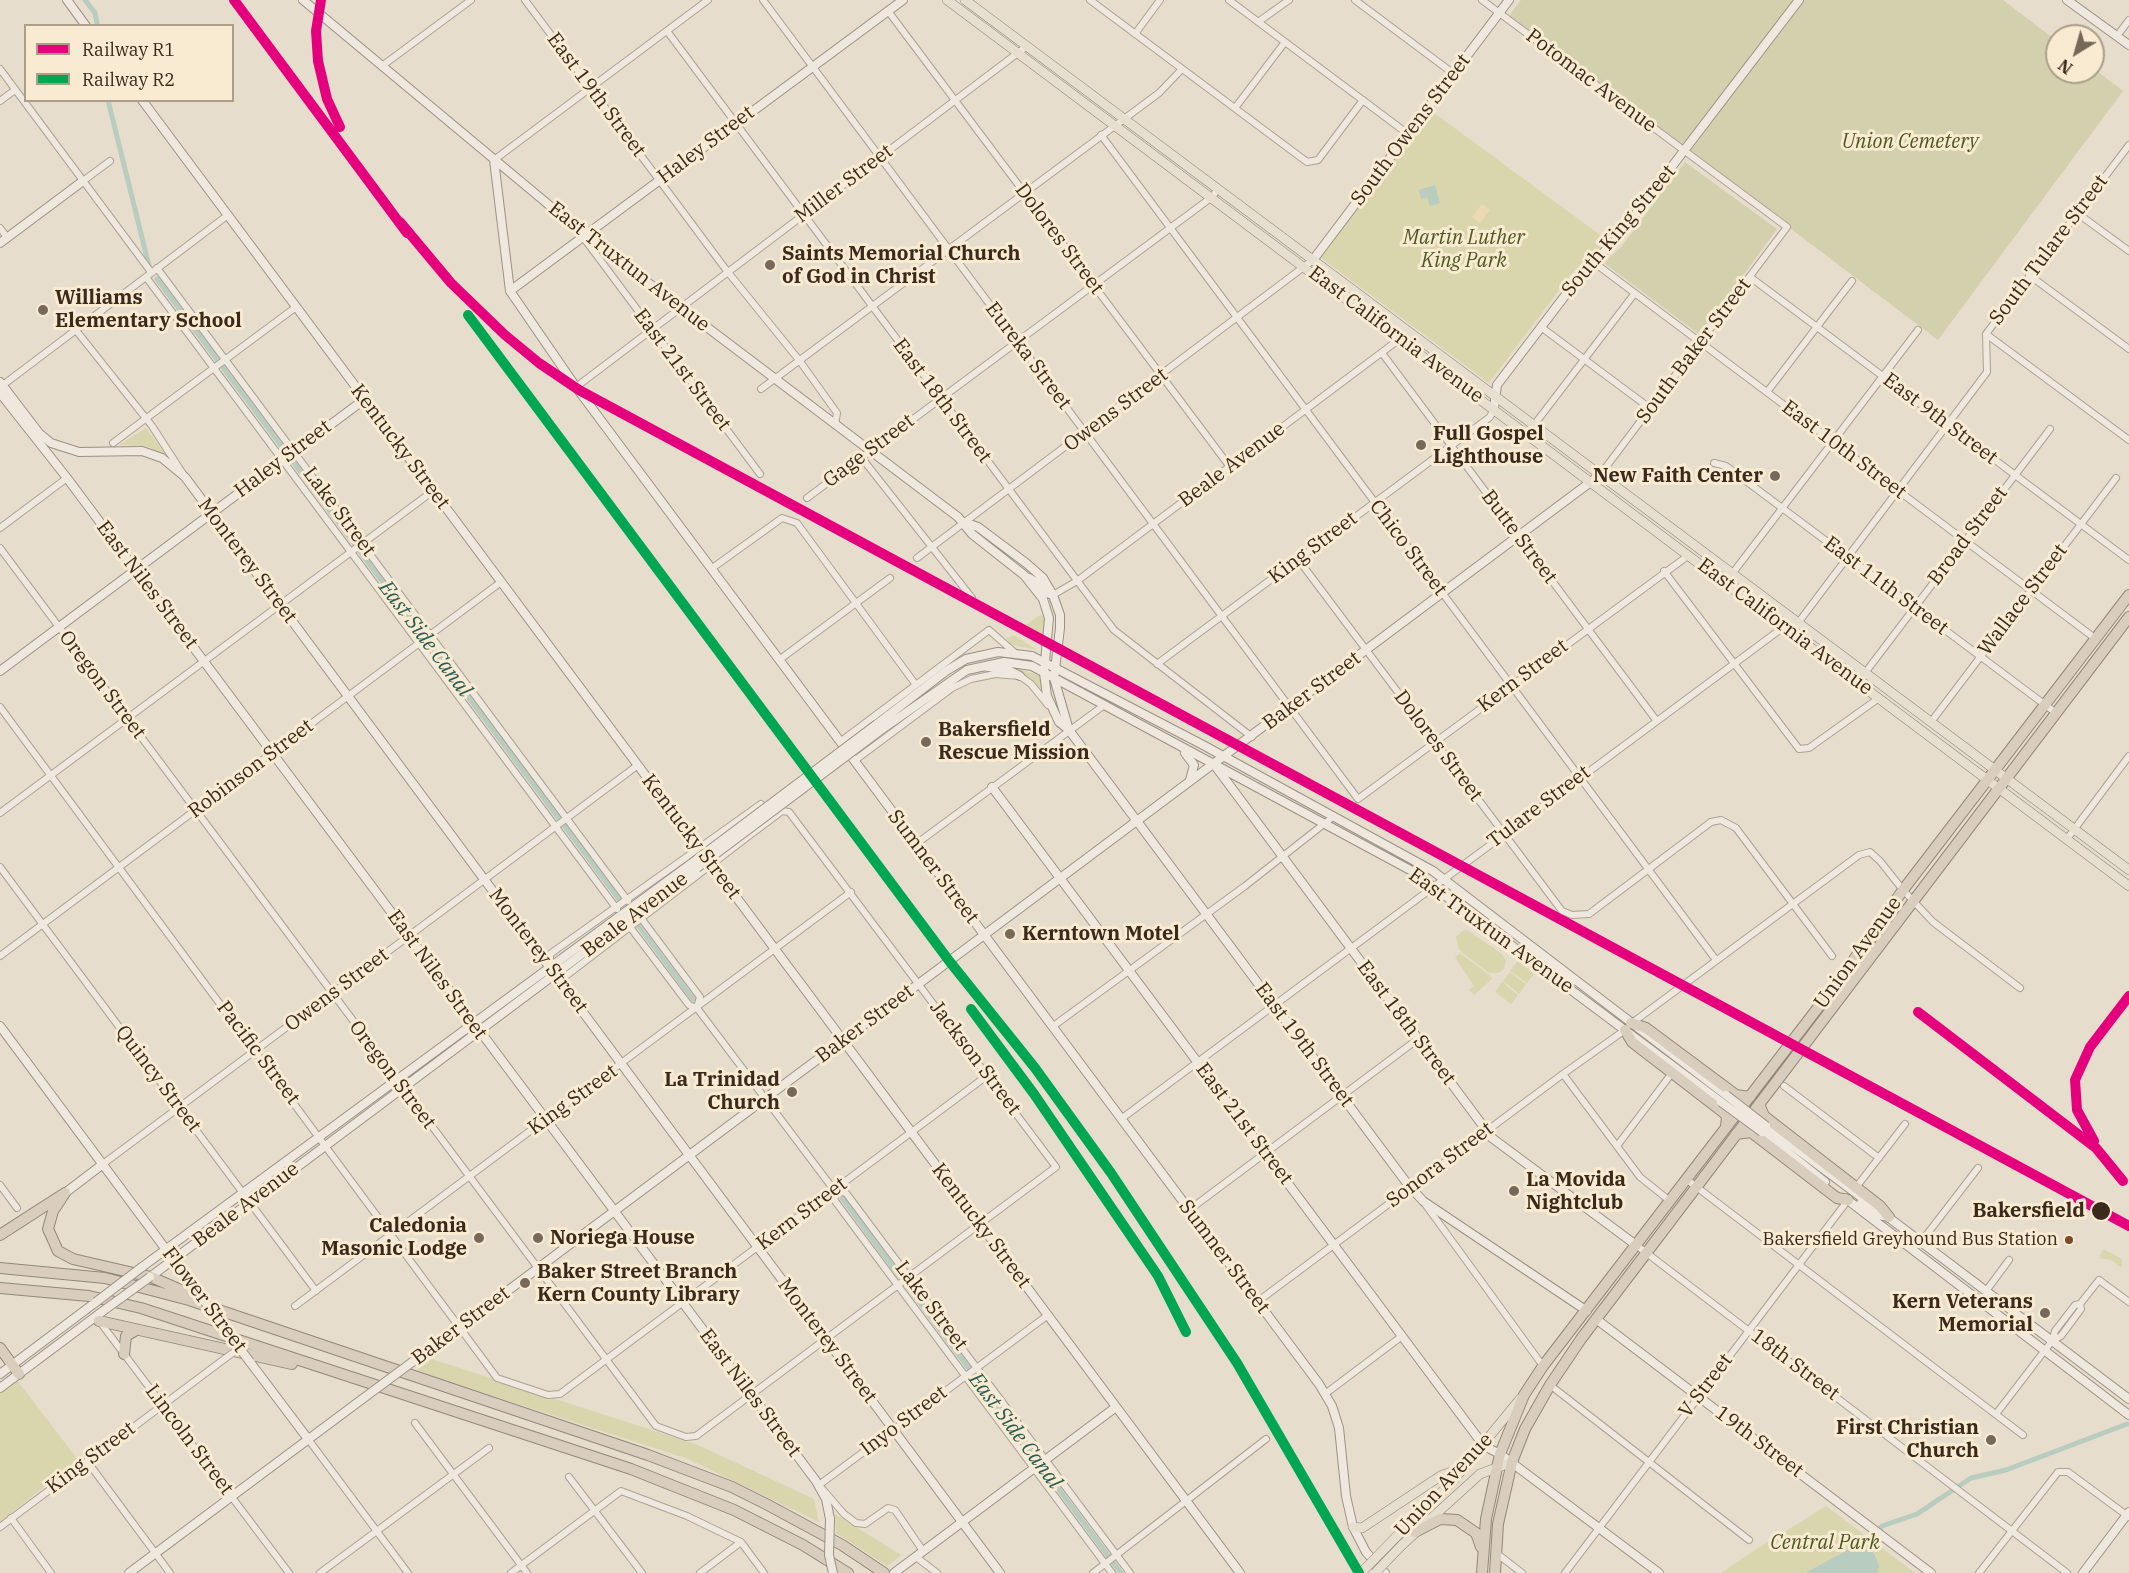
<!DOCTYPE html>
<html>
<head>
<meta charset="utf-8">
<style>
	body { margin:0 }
	#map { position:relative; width:2129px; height:1573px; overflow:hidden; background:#e7ddcc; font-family:"IBM Plex Serif",serif }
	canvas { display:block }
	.legend { position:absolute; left:24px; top:24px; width:210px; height:78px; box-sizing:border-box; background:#f8ebd1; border:2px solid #ac9e89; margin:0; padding:8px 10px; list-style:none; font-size:18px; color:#3b2a1c }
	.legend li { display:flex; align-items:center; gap:12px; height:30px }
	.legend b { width:30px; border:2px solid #ac9e89 }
	.north { position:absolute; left:2045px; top:24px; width:60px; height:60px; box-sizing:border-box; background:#f8ebd1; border:2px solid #ac9e89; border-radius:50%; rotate:217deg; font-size:16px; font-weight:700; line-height:24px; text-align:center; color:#3b2a1c }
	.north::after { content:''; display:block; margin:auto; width:21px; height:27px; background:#77695a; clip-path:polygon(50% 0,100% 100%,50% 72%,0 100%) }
</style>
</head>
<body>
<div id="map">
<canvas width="2129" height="1573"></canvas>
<ul class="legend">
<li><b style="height:8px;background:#e5007d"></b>Railway R1</li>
<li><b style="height:8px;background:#00a651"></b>Railway R2</li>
</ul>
<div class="north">N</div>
</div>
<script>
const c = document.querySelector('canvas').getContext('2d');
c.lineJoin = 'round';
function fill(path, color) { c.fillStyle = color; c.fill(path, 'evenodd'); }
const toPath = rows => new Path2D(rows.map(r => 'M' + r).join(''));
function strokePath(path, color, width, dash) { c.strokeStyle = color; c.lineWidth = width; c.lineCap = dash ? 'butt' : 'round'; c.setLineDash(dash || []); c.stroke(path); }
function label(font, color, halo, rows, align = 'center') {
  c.font = font + ' "IBM Plex Serif",serif'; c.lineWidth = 6; c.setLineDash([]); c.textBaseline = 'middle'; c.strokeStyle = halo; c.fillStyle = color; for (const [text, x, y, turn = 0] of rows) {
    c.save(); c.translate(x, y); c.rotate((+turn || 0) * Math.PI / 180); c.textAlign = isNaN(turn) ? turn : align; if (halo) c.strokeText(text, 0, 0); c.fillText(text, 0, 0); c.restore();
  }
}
const green = toPath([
	[1430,110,1607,240,1572,273,1489,383,1320,257],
	[146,428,147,429,167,456,146,446,119,445],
	[1040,615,1046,617,1044,635,1024,626],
	[1014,635,1037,650,1013,645,1006,639],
	[1017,668,1040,676,1043,691,1041,692],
	[1467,930,1502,954,1506,961,1504,969,1498,973,1489,973,1459,950,1456,937,1462,931],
	[1460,953,1493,978,1474,995,1469,990,1474,986,1455,957],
	[1518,961,1534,974,1527,983,1510,971],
	[1510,972,1526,984,1519,994,1503,981],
	[1502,982,1518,995,1511,1004,1495,992],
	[2103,1249,2122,1259,2122,1268,2111,1260,2099,1258],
	[432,1359,698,1445,814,1499,819,1522,688,1459,416,1371],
	[17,1380,78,1460,0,1522,0,1393],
	[1826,1506,1915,1573,1721,1573,1752,1552],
	[835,1514,901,1555,887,1566,836,1533]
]);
const sand = toPath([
	[1482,204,1490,210,1480,223,1472,217]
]);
const cemetery = toPath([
	[1521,0,2003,0,2057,41,2057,72,2093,72,2093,68,2123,91,1938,340,1509,16],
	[1685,162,1777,229,1700,335,1604,263,1621,247]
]);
const water = toPath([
	[1435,185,1440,203,1430,206,1427,197,1421,199,1419,190],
	[1861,1543,1871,1550,1876,1557,1879,1566,1877,1573,1805,1573]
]);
const canal = toPath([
	[85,0,95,13,97,23],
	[108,100,149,266],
	[157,279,624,906],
	[635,921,693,999],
	[842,1198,901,1278],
	[909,1288,1121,1573],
	[1860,1550,1882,1526,1917,1514,1971,1478,2006,1470,2127,1424]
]);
const street = toPath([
	[525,0,727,271,799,360,837,413,835,425],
	[763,0,1358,799,1689,555],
	[1090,0,1307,162,1318,160,1363,100],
	[1229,0,1408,134],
	[1355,0,1454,74],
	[1482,0,1787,227,1600,475],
	[888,11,1230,467],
	[1258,22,1289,0],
	[667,31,1114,630,1252,737],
	[1135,34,1160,0],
	[2117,36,2129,20],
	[382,66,471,0],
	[0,69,151,272],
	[0,101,15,90],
	[1235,108,1285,42],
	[1101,135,1716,960],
	[494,160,708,0],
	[83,181,110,161],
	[2077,213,2129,251],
	[0,228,7,237],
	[585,235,586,241,760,474],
	[1592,261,2096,639],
	[157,268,628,901],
	[2029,275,2129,349],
	[146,277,617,909],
	[1750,277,2129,560],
	[1541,327,1651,409],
	[75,329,152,426,183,474],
	[1986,334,2129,440],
	[1382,353,1656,720],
	[3,385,228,215],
	[576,387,1027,46],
	[761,389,1159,93,1182,69],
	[1767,392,1852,281],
	[1534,425,1635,293],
	[113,443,296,307],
	[861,457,972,598],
	[1714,463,1726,466,2056,713],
	[807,498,1212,197,1218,189],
	[0,528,67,478],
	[0,548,656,1426,686,1437,696,1436,1056,1167,789,812,782,811,750,835,567,975,555,974],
	[917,558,1313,260],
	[1298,559,1562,911,1572,915,1589,914,1711,822,1721,820,1736,828,1832,956],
	[711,569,782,518,797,523,916,685],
	[1664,571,1799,749,1809,748,1879,698],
	[1732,574,1918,330],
	[1053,595,1077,581,1409,332],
	[1798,623,1987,372,1986,334,2129,145],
	[779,660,890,578],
	[1157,664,1490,417,1494,408],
	[1865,673,2050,429],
	[0,707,497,1378,548,1395,560,1394,988,1075],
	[1931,722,2116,478],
	[840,742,989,630,1014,652],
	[854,761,952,688,971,679,995,674,1020,676,1031,684,1048,705],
	[0,813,433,491],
	[2067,839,2129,756],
	[916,844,1103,706],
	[0,867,316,1291],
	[641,918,700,997,697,1007],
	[630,927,689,1005,697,1008,834,1190,835,1201,1112,1573],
	[0,956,501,582],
	[550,967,550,954,761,804,767,812],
	[1632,1023,1859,855,1870,852,1880,861,1903,890,1933,922,2020,988],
	[1052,1027,1245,886,1334,816],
	[1563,1074,1640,1177,1670,1201],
	[1784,1086,1879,1158],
	[1121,1119,1785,626],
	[1617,1146,1672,1073],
	[103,1164,638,765],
	[1686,1179,2023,1435],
	[0,1185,17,1208],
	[834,1190,846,1193,1130,1573],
	[1854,1190,1905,1124],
	[1425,1204,1543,1366],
	[1189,1210,1418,1039],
	[1921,1242,1978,1168],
	[1636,1245,2067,1573],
	[1986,1291,2009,1260],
	[1257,1302,1563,1074,1625,1030],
	[295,1306,851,892],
	[100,1322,289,1573],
	[2052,1341,2055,1331,2075,1305,2080,1304,2099,1280,2129,1302],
	[1550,1385,1749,1540],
	[1325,1394,1402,1336],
	[1996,1414,2052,1341,2061,1336,2081,1309,2080,1304],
	[415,1423,527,1573],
	[308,1439,408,1573],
	[87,1461,170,1573],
	[569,1477,642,1573],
	[11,1518,51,1573],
	[0,1527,227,1357],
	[923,1551,895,1510,888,1508,865,1524,856,1523,844,1514,819,1485,1048,1315],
	[1496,1553,1522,1573],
	[916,1557,937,1573],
	[320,1573,489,1448],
	[511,1573,621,1491,687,1516,741,1542,764,1573],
	[700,1573,741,1542],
	[1093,1573,1266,1439],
	[1565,1573,1848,1200],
	[1979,1573,2058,1472,2068,1472,2129,1517]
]);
const secondary = toPath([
	[67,0,86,26],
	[303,0,585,235,958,517,972,534,1024,575,1043,599,1049,618,1044,673,1047,696,1059,722,1069,730,1406,1182,1423,1201,1587,1311],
	[2067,0,2129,45],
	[142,100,1240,1573],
	[494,160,510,291,576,387,1319,1384,1332,1406,1339,1428,1346,1496,1353,1527,1366,1552,1385,1573],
	[0,243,83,181],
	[1313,260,1509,0],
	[510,291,903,0],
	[0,382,39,433,51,443,79,452,142,451,162,458,185,477,1000,1573],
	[0,393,67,478,816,1481,826,1499,830,1519],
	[1494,408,1497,385,1583,272,1615,241,1799,0],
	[964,522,978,527,1026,563,1043,578,1053,595,1060,615,1060,628,1054,678,1069,730],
	[1029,578,1039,584,1046,593,1053,595],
	[988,667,1008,670,1020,676],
	[0,671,365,399],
	[877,724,946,671,966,659,998,652,1032,656,1203,745,1433,871,1726,1095],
	[881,730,967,670,1004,662,1032,666,1412,871,1721,1102],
	[1185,753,1194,765,1190,780],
	[1216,767,1492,1138,1636,1245],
	[992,787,1484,1446,1500,1454,1659,1573],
	[0,1026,196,1290],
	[1766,1126,1869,1203],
	[1762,1132,1825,1182],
	[65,1193,103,1164],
	[1845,1198,2129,1415],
	[1861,1203,1879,1215,1889,1217],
	[1884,1214,2129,1399],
	[142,1267,692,863],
	[150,1277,697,868],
	[1596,1319,1931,1573],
	[415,1360,1600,475],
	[250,1362,308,1439],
	[0,1374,96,1302],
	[0,1388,103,1311],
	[129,1573,361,1400],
	[894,1573,1116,1407],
	[2083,1573,2129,1512]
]);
const primary = toPath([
	[947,0,2129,886],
	[965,0,2129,870],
	[1353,1527,1362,1528,1442,1475,1465,1468],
	[1395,1538,1452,1482,1520,1399],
	[1402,1545,1480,1474,1512,1462]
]);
const highway = toPath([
	[1631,1023,1646,1028,1736,1095,1750,1097],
	[1625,1030,1632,1042,1723,1112,1727,1116,1726,1127],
	[1759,1104,1764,1116,1880,1206,1889,1217],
	[1736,1134,1751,1132,1837,1198,1848,1200],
	[65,1193,53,1211,48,1229,58,1251,73,1259,151,1277,195,1296],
	[0,1235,62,1195],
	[0,1268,105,1278,189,1300,648,1455,732,1487,768,1505,842,1545,884,1573],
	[0,1288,89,1296,141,1308,631,1469,734,1510,803,1545,848,1573],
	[99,1321,292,1364],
	[0,1348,19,1374],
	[124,1354,126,1336,136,1330],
	[1415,1532,1440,1519,1457,1520,1476,1533,1481,1547],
	[1482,1573,1486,1519,1500,1454,1524,1395,1543,1366,1843,975,1903,890,2129,595],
	[1495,1573,1498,1524,1512,1462,1525,1429,1550,1385,1581,1339,2129,617]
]);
const streetBridge = toPath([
	[227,1357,240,1348]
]);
const secondaryBridge = toPath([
	[692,863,877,724],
	[697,868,881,730],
	[1726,1095,1766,1126],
	[1721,1102,1762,1132],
	[196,1290,250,1362],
	[96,1302,142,1267],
	[103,1311,150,1277],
	[361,1400,415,1360],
	[830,1519,829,1555,833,1573]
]);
const primaryBridge = toPath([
	[1361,1573,1395,1538],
	[1375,1573,1402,1545]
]);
const rail1 = toPath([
	[234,0,407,233],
	[321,0,316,31,318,61,327,99,340,127],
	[400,222,451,283,505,335,539,363,579,390,2129,1226],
	[1918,1012,2096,1148,2123,1181],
	[2094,1141,2077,1110,2075,1080,2090,1047,2129,996]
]);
const rail2 = toPath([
	[468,315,950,962,1035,1068,1111,1173,1237,1363,1359,1573],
	[971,1009,1034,1094,1158,1276,1186,1332]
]);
const markers = [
	[770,265,6,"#77695a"],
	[43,310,6,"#77695a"],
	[1421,445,6,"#77695a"],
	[1775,476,6,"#77695a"],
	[926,742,6,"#77695a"],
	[1010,934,6,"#77695a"],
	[792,1092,6,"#77695a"],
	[1514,1191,6,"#77695a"],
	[2101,1211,10,"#3b2a1c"],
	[479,1238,6,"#77695a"],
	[538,1238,6,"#77695a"],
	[2069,1240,5,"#7a4b2a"],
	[525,1283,6,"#77695a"],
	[2045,1313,6,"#77695a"],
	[1991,1440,6,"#77695a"]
];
const busNames = [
	["Bakersfield Greyhound Bus Station",2058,1240]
];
const streetNames = [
	["Potomac Avenue",1591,81,37],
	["East 19th Street",596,95,53],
	["South Owens Street",1411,130,-53],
	["Haley Street",706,145,-37],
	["Miller Street",844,184,-37],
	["South King Street",1619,231,-50],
	["Dolores Street",1059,239,53],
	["South Tulare Street",2049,250,-53],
	["East Truxtun Avenue",629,267,38],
	["East California Avenue",1396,335,37],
	["South Baker Street",1694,351,-53],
	["Eureka Street",1028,356,53],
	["East 21st Street",682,370,53],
	["East 18th Street",942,401,53],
	["Owens Street",1116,410,-37],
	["East 9th Street",1940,419,37],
	["Kentucky Street",400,447,53],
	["East 10th Street",1844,450,37],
	["Gage Street",869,451,-37],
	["Haley Street",283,459,-37],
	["Beale Avenue",1232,465,-37],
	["Lake Street",339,512,53],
	["Broad Street",1968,536,-53],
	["Butte Street",1519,537,53],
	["King Street",1313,548,-37],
	["Chico Street",1408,548,53],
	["Monterey Street",247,561,53],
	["East Niles Street",147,585,53],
	["East 11th Street",1886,586,37],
	["Wallace Street",2023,600,-53],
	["East California Avenue",1785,627,37],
	["Kern Street",1523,676,-37],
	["Oregon Street",102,685,53],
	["Baker Street",1312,691,-37],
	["Dolores Street",1438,746,53],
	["Robinson Street",251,769,-37],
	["Tulare Street",1539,807,-37],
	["Kentucky Street",691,837,53],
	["Sumner Street",933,867,53],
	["Beale Avenue",635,915,-37],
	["East Truxtun Avenue",1491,931,36],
	["Monterey Street",538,951,53],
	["Union Avenue",1858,953,-54],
	["East Niles Street",437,975,54],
	["Owens Street",337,990,-37],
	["East 18th Street",1406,1023,53],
	["Baker Street",865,1024,-37],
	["East 19th Street",1304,1045,53],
	["Pacific Street",258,1053,53],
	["Jackson Street",975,1058,53],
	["Oregon Street",392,1075,53],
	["Quincy Street",158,1079,53],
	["King Street",573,1100,-36],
	["East 21st Street",1244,1124,53],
	["Sonora Street",1440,1165,-37],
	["Beale Avenue",246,1205,-37],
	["Kern Street",802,1214,-37],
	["Kentucky Street",981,1226,53],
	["Sumner Street",1224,1257,53],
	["Flower Street",204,1300,53],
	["Lake Street",931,1306,53],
	["Baker Street",461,1326,-37],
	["Monterey Street",827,1341,53],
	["18th Street",1795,1365,37],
	["V Street",1706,1386,-53],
	["East Niles Street",750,1393,53],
	["Inyo Street",904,1421,-37],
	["Lincoln Street",189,1440,53],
	["19th Street",1759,1442,37],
	["King Street",91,1458,-37],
	["Union Avenue",1444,1485,-47]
];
const parkNames = [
	["Union Cemetery",1910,142],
	["Martin Luther",1464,238],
	["King Park",1464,261],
	["Central Park",1825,1543]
];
const poiNames = [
	["Saints Memorial Church",782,254],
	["of God in Christ",782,277],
	["Williams",55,298],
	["Elementary School",55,321],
	["Full Gospel",1433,434],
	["Lighthouse",1433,457],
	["New Faith Center",1763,476,"right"],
	["Bakersfield",938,730],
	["Rescue Mission",938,753],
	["Kerntown Motel",1022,934],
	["La Trinidad",780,1080,"right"],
	["Church",780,1103,"right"],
	["La Movida",1526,1180],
	["Nightclub",1526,1203],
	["Caledonia",467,1226,"right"],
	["Masonic Lodge",467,1249,"right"],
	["Noriega House",550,1238],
	["Baker Street Branch",537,1272],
	["Kern County Library",537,1295],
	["Kern Veterans",2033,1302,"right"],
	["Memorial",2033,1325,"right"],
	["First Christian",1979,1428,"right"],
	["Church",1979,1451,"right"]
];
const stopNames = [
	["Bakersfield",2085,1211]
];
const waterNames = [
	["East Side Canal",425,639,53],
	["East Side Canal",1015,1431,53]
];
fill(green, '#d9d6ad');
fill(sand, '#ecd9b2');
fill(cemetery, '#d3d0ad');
fill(water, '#b8ccbf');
strokePath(canal, '#b8ccbf', 5);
strokePath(street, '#aca296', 8);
strokePath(secondary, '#9b9185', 10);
strokePath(primary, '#91887c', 10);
strokePath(highway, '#91887c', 12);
strokePath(street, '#eee8de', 6);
strokePath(secondary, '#eee8de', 8);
strokePath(primary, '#e6decf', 9);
strokePath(highway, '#d9cdbd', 10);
strokePath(streetBridge, '#aca296', 8, []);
strokePath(secondaryBridge, '#9b9185', 10, []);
strokePath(primaryBridge, '#91887c', 10, []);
strokePath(streetBridge, '#eee8de', 6);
strokePath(secondaryBridge, '#eee8de', 8);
strokePath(primaryBridge, '#e6decf', 9);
strokePath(rail1, '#e5007d', 10);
strokePath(rail2, '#00a651', 10);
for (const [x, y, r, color] of markers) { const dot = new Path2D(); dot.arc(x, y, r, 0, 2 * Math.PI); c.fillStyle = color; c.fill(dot); strokePath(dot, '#f8ebd1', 2); }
label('18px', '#3b2a1c', '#f8ebd1', busNames, 'right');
label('20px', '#3b2a1c', '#f8ebd1', streetNames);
label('italic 20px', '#4e5921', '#f8ebd1', parkNames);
label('bold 20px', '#3b2a1c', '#f8ebd1', poiNames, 'left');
label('bold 20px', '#3b2a1c', '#f8ebd1', stopNames, 'right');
label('italic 21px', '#2a5c56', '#f8ebd1', waterNames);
</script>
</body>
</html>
